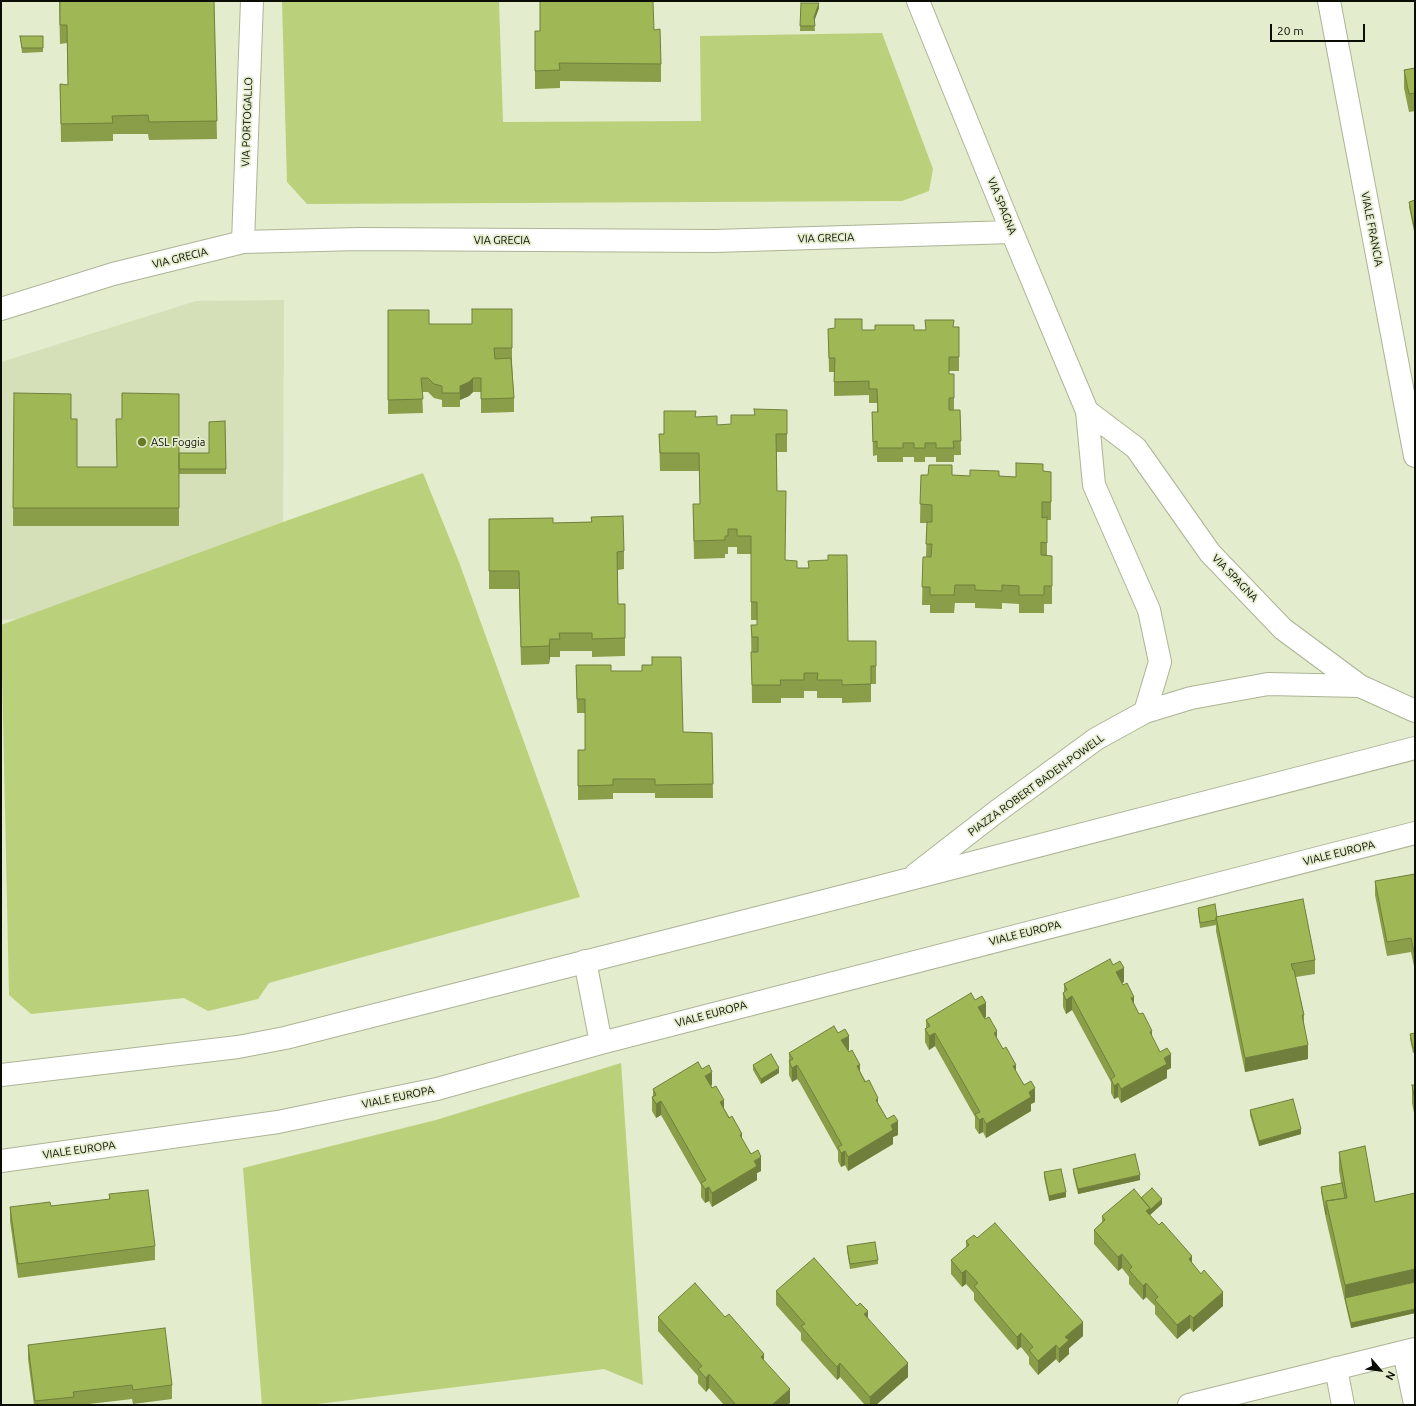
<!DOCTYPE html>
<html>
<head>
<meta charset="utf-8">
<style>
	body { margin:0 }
	#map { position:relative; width:1416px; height:1406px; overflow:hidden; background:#e3eccc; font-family:Ubuntu,sans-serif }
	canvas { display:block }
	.frame { position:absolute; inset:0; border:2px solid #0b0e04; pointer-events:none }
	.north { position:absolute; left:1360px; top:1350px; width:40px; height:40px; -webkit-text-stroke:3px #e3eccc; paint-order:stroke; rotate:118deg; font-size:11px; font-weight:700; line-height:16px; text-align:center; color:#0b0e04 }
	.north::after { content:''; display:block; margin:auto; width:14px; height:18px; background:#0b0e04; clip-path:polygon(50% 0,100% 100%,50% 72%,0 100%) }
	.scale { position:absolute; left:1270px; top:24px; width:95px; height:18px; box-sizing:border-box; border:2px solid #0b0e04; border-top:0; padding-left:5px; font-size:12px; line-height:14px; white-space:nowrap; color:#0b0e04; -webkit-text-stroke:3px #e3eccc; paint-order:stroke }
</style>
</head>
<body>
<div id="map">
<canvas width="1416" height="1406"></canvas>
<div class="frame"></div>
<div class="north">N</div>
<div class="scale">20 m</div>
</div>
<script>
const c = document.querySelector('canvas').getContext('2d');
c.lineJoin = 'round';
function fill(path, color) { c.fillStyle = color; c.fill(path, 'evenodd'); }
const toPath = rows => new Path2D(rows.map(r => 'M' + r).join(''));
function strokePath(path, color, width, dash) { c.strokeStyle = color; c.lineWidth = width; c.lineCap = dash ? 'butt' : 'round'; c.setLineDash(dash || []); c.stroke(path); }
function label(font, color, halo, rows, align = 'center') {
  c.font = font + ' Ubuntu,sans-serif'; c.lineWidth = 3.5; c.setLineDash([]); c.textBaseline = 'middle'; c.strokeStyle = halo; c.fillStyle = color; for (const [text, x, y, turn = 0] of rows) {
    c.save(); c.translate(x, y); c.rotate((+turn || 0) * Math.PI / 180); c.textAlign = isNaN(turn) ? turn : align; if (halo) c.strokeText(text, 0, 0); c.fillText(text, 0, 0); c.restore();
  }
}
const built = toPath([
	[284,300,283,522,19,619,1,620,1,362,196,301]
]);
const green = toPath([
	[282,1,499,1,503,122,701,121,700,36,882,33,933,169,929,191,902,201,307,204,287,182],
	[423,473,459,562,580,897,269,983,258,999,208,1011,184,998,31,1014,9,995,1,625,283,522],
	[621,1063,643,1385,604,1369,309,1405,262,1405,243,1168,436,1120]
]);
const minor = toPath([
	[918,1,1012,232,1087,411,1094,485,1149,610,1160,662,1145,712],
	[1329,1,1415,456],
	[243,242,252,1],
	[1,309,113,274,243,242,359,239,714,241,1012,232],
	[1087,411,1136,448,1210,553,1283,629,1360,686,1415,711],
	[916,874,996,812,1096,739,1145,712,1191,698,1268,684,1360,686],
	[585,961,601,1043],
	[1,1075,238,1047,285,1038,856,893,1415,748],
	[1,1161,278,1122,437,1089,601,1043,1415,833],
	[1404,1352,1415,1404],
	[1336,1368,1343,1405],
	[1189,1405,1415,1349]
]);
const wall = toPath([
	[59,1,214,1,217,139,149,140,148,134,113,134,113,141,61,142,60,84,68,85,67,43,60,44],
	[801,3,819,8,814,20,815,31,800,31],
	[654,30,661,64,661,82,560,81,560,88,535,89,535,31],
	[20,36,43,36,43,52,22,53],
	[1415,68,1415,111,1409,112,1404,88,1404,70],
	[1415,200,1415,236,1409,207,1409,202],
	[512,309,512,362,514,398,514,412,481,413,481,392,473,392,469,396,460,400,460,407,442,407,442,400,434,398,428,392,422,392,423,413,388,414,388,310,429,324,472,324],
	[954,327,959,327,959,371,949,371,949,374,954,374,954,410,960,410,961,455,954,455,954,462,936,462,936,457,925,457,925,462,914,462,914,457,903,457,903,462,877,462,877,455,873,456,872,412,877,412,877,403,869,403,869,395,834,396,834,372,829,372,828,329,862,330,925,330],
	[14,393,71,419,77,467,117,467,179,453,209,453,225,421,226,474,179,474,179,526,13,526],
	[696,417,717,425,787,434,787,452,777,452,777,491,785,560,797,568,848,641,876,666,876,684,871,684,871,702,842,703,842,698,817,698,817,691,804,691,804,698,781,698,781,703,752,703,751,625,757,625,757,620,751,620,751,554,737,554,737,547,728,547,728,554,725,554,725,558,694,559,693,504,700,504,699,471,660,471,659,434,664,434],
	[1043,471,1051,472,1051,520,1047,520,1047,556,1052,574,1052,604,1044,604,1044,613,1019,613,1019,604,1002,603,1002,609,975,608,975,603,955,603,954,613,930,613,930,605,922,605,923,557,926,557,927,523,920,523,921,475,1016,477],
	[591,517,624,551,624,569,618,570,618,604,625,604,625,656,592,657,592,651,560,651,560,657,550,657,549,664,521,665,519,589,489,589,489,519,553,523,591,522],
	[576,665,611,671,683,732,712,733,713,798,655,798,655,793,613,793,613,799,578,800,578,750,585,750,585,713,577,713],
	[1415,874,1415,971,1411,952,1387,956,1375,895,1375,881],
	[1198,908,1217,917,1315,960,1315,974,1296,977,1304,1015,1304,1024,1308,1059,1245,1072,1216,931,1216,925,1200,928,1198,912],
	[1113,965,1124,982,1122,983,1160,1052,1171,1068,1167,1070,1167,1078,1121,1103,1118,1097,1114,1099,1111,1093,1111,1082,1072,1010,1066,1014,1063,1007,1063,993,1064,992,1064,984],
	[975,1000,986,1017,984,1018,1024,1085,1035,1102,1031,1104,1031,1111,986,1138,983,1132,979,1134,975,1128,975,1117,935,1046,929,1050,925,1042,925,1029,926,1028,926,1020],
	[1415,1033,1415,1052,1413,1053,1410,1039,1410,1034],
	[848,1050,887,1119,898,1135,893,1137,893,1144,848,1171,845,1165,841,1167,838,1161,838,1151,800,1083,797,1079,792,1082,789,1075,789,1053,849,1050],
	[753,1065,779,1073,761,1084,753,1070],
	[712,1085,711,1086,761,1171,757,1173,757,1180,712,1207,709,1201,705,1203,701,1197,701,1185,661,1115,656,1118,652,1111,652,1097,653,1097,653,1089],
	[1412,1085,1415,1085,1415,1118,1412,1103],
	[1250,1110,1301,1134,1259,1146,1250,1115],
	[1339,1152,1375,1202,1415,1193,1415,1313,1351,1328,1326,1219,1321,1192,1321,1187,1341,1183,1339,1170],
	[1073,1169,1140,1180,1078,1194,1073,1173],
	[1044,1172,1066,1197,1049,1201,1044,1177],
	[109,1194,155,1246,155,1260,18,1278,10,1221,10,1207,51,1206,109,1200],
	[1141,1198,1162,1204,1150,1215,1150,1216,1192,1263,1223,1306,1193,1332,1190,1328,1177,1339,1155,1314,1155,1306,1146,1297,1143,1300,1129,1284,1129,1277,1122,1268,1118,1271,1094,1244,1094,1230,1102,1222,1102,1216],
	[977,1238,1083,1336,1069,1348,1069,1354,1059,1363,1056,1359,1038,1375,1029,1364,1029,1357,1021,1347,1017,1350,974,1300,974,1293,966,1284,962,1287,951,1274,951,1260,966,1248,966,1241],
	[847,1246,878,1260,878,1264,850,1269,847,1251],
	[776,1291,868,1318,908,1377,876,1405,865,1405,840,1377,837,1380,801,1340,801,1333,776,1305],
	[658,1317,764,1361,790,1403,787,1405,724,1405,709,1388,706,1392,698,1383,698,1376,658,1331],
	[28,1345,172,1385,172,1399,133,1404,132,1399,80,1405,34,1405,28,1359]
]);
const shadedWall = toPath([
	[819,3,819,8,814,22,814,17],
	[473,378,473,392,469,396,460,400,460,407,460,386],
	[550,639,550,657,549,664,549,646],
	[1124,968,1124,982,1116,986,1116,972],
	[1072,996,1072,1010,1066,1014,1066,1000],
	[1134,997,1134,1011,1131,998],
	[986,1003,986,1017,978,1021,978,1007],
	[997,1031,997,1045,994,1033],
	[1152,1031,1152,1044,1150,1032],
	[935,1033,935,1046,929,1050,929,1036],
	[849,1036,849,1050,841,1054,841,1040],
	[1308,1045,1308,1059,1245,1072,1245,1058],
	[1171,1054,1171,1068,1167,1070,1167,1078,1121,1103,1121,1089,1164,1058],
	[797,1065,797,1079,792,1082,792,1068],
	[860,1065,860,1079,857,1066],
	[1016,1065,1016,1078,1013,1066],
	[779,1068,779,1073,761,1084,761,1079],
	[712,1072,712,1085,705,1090,705,1076],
	[1118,1083,1118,1097,1114,1099,1114,1086],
	[1035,1088,1035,1102,1031,1104,1031,1111,986,1138,986,1124,1029,1092],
	[878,1098,878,1112,876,1100],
	[724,1100,724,1114,720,1102],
	[661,1101,661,1115,656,1118,656,1104],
	[983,1118,983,1132,979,1134,979,1120],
	[898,1121,898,1135,893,1137,893,1144,848,1171,848,1157,891,1125],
	[1301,1129,1301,1134,1259,1146,1259,1141],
	[742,1134,742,1148,740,1135],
	[845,1151,845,1165,841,1167,841,1153],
	[761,1157,761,1171,757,1173,757,1180,712,1207,712,1193,754,1161],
	[1140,1175,1140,1180,1078,1194,1078,1189],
	[709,1187,709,1201,705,1203,705,1189],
	[1066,1192,1066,1197,1049,1201,1049,1196],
	[1162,1199,1162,1204,1150,1215,1150,1222,1146,1211],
	[1122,1254,1122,1268,1118,1271,1118,1257],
	[1192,1256,1192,1270,1189,1259],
	[1415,1269,1415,1287,1345,1298,1345,1285],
	[966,1270,966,1284,962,1287,962,1273],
	[1146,1283,1146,1297,1143,1300,1143,1286],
	[1223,1292,1223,1306,1193,1332,1193,1318],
	[1415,1309,1415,1313,1351,1328,1351,1323],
	[868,1311,868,1325,864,1314],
	[1190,1315,1190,1328,1177,1339,1177,1325],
	[1083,1322,1083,1336,1069,1348,1069,1354,1059,1363,1059,1349,1065,1337],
	[1021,1333,1021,1347,1017,1350,1017,1337],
	[1056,1345,1056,1359,1038,1375,1038,1361],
	[764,1354,764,1367,761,1357],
	[840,1363,840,1377,837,1380,837,1367],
	[908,1363,908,1377,876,1405,870,1405,870,1397],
	[709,1374,709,1388,706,1392,706,1378],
	[790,1389,790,1403,787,1405,772,1405]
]);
const building = toPath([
	[60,1,214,1,217,121,149,122,148,115,112,116,113,123,61,124,60,84,68,85,67,25,60,25,60,1],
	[540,1,653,1,654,30,660,29,661,64,559,63,560,70,535,71,535,31,540,31,540,1],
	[801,3,819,3,814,17,815,26,800,26,801,3],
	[20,36,43,36,43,48,22,48,20,36],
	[1415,68,1415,93,1409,94,1404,70,1415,68],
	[1415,200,1415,231,1409,202,1415,200],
	[472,309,512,309,512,348,494,348,495,359,511,358,514,398,481,399,481,378,473,378,469,382,460,386,460,393,442,393,442,386,434,384,428,378,421,378,423,399,388,400,388,310,429,310,429,324,472,324,472,309],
	[835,319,862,319,862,330,875,330,875,325,914,325,914,330,926,330,925,320,954,320,953,327,959,327,959,357,949,357,949,374,954,374,954,398,949,398,949,410,960,410,961,441,953,441,954,448,936,448,936,443,925,443,925,448,914,448,914,443,903,443,903,448,877,448,877,441,873,442,872,412,878,412,877,389,869,389,869,381,834,382,835,358,829,358,828,329,835,328,835,319],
	[14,393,71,394,71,419,77,419,77,467,117,467,116,419,122,419,122,393,179,394,179,508,13,508,14,393],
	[754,409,787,410,787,434,776,434,777,491,786,491,785,560,797,561,797,568,809,568,808,561,828,560,828,555,847,555,848,641,876,641,876,666,871,666,871,684,842,685,842,680,817,680,818,673,804,673,804,680,780,680,781,685,752,685,751,652,758,652,758,637,752,637,751,625,757,625,757,602,751,602,751,536,737,536,737,529,728,529,728,536,725,536,725,540,694,541,693,504,700,504,699,453,660,453,659,434,664,434,664,411,696,411,695,417,717,416,717,425,731,424,731,415,755,415,754,409],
	[225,421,226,469,179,469,179,453,209,453,209,422,225,421],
	[1016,463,1043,464,1043,471,1051,472,1051,502,1042,502,1042,518,1047,517,1047,543,1041,542,1041,555,1052,556,1052,586,1044,586,1044,595,1019,595,1019,586,1002,585,1002,591,975,590,975,585,955,585,954,595,930,595,930,587,922,587,923,557,931,557,932,544,926,544,927,522,932,522,932,505,920,504,921,475,928,475,929,465,952,465,952,475,970,476,970,470,999,471,999,476,1016,477,1016,463],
	[623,516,624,551,617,552,618,604,625,604,625,638,592,639,592,633,559,633,560,639,550,639,549,646,521,647,519,571,489,571,489,519,553,518,553,523,592,522,591,517,623,516],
	[652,657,681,657,683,732,712,733,713,784,655,785,655,779,613,779,613,785,578,786,578,750,585,750,585,699,577,699,576,665,611,665,611,671,642,671,642,665,652,665,652,657],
	[1415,874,1415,957,1411,938,1387,942,1375,881,1415,874],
	[1303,899,1315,960,1291,964,1293,970,1294,970,1304,1015,1302,1015,1308,1045,1245,1058,1216,917,1303,899],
	[1215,904,1217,917,1216,917,1216,920,1200,923,1198,908,1215,904],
	[1110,959,1113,965,1120,961,1124,968,1116,972,1123,985,1127,983,1134,997,1131,998,1139,1014,1143,1013,1152,1031,1150,1032,1160,1052,1167,1048,1171,1054,1164,1058,1167,1064,1121,1089,1118,1083,1114,1086,1111,1079,1115,1076,1072,996,1066,1000,1063,993,1067,990,1064,984,1110,959],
	[971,993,975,1000,982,996,986,1003,978,1007,985,1019,989,1017,997,1031,994,1033,1003,1049,1006,1047,1016,1065,1013,1066,1024,1085,1031,1081,1035,1088,1029,1092,1031,1097,986,1124,983,1118,979,1120,975,1114,980,1112,935,1033,929,1036,925,1029,930,1026,926,1020,971,993],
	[834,1026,838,1033,845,1029,849,1036,841,1040,849,1052,852,1050,860,1065,857,1066,865,1082,869,1080,878,1098,876,1100,887,1119,894,1115,898,1121,891,1125,893,1130,848,1157,845,1151,841,1153,838,1147,842,1145,800,1070,797,1065,792,1068,789,1061,793,1059,789,1053,834,1026],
	[1415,1033,1415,1048,1413,1048,1410,1034,1415,1033],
	[771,1054,779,1068,761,1079,753,1065,771,1054],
	[698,1062,702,1069,709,1065,712,1072,705,1076,712,1088,716,1086,724,1100,720,1102,729,1118,732,1116,742,1134,740,1135,751,1154,758,1150,761,1157,754,1161,757,1166,712,1193,709,1187,705,1189,701,1183,706,1180,661,1101,656,1104,652,1097,656,1095,653,1089,698,1062],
	[1412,1085,1415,1085,1415,1100,1412,1085],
	[1293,1099,1301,1129,1259,1141,1250,1110,1293,1099],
	[1365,1146,1375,1202,1415,1193,1415,1269,1345,1285,1326,1201,1347,1198,1339,1152,1365,1146],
	[1135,1154,1140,1175,1078,1189,1073,1169,1135,1154],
	[1061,1169,1066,1192,1049,1196,1044,1172,1061,1169],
	[1342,1183,1345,1198,1326,1201,1326,1215,1321,1187,1342,1183],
	[1152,1188,1162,1199,1150,1210,1150,1208,1141,1198,1152,1188],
	[1134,1189,1150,1208,1146,1211,1159,1225,1162,1222,1192,1256,1189,1259,1201,1274,1204,1270,1223,1292,1193,1318,1190,1315,1177,1325,1155,1300,1158,1297,1146,1283,1143,1286,1129,1270,1132,1267,1122,1254,1118,1257,1094,1230,1105,1220,1102,1216,1134,1189],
	[148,1190,155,1246,18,1264,10,1207,50,1202,51,1206,110,1199,109,1194,148,1190],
	[995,1223,1083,1322,1065,1337,1069,1340,1059,1349,1056,1345,1038,1361,1029,1350,1033,1347,1021,1333,1017,1337,974,1286,978,1283,966,1270,962,1273,951,1260,969,1245,966,1241,974,1235,977,1238,995,1223],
	[875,1242,878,1260,850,1264,847,1246,875,1242],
	[814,1258,857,1306,860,1303,868,1311,864,1314,908,1363,870,1397,840,1363,837,1367,824,1353,801,1326,805,1324,776,1291,814,1258],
	[1415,1282,1415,1309,1351,1323,1345,1298,1415,1282],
	[695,1283,725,1317,729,1314,764,1354,761,1357,790,1389,772,1405,736,1405,709,1374,706,1378,698,1369,702,1366,658,1317,695,1283],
	[165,1328,172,1385,133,1390,132,1385,73,1392,74,1397,35,1401,28,1345,165,1328]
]);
const markers = [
	[142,442,5,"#697a29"]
];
const streetNames = [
	["VIA PORTOGALLO",247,122,-88],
	["VIA SPAGNA",1002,206,68],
	["VIALE FRANCIA",1372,229,79],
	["VIA GRECIA",826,238,-2],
	["VIA GRECIA",502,240],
	["VIA GRECIA",180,258,-14],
	["VIA SPAGNA",1235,578,46],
	["PIAZZA ROBERT BADEN-POWELL",1036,785,-36],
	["VIALE EUROPA",1339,853,-14],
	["VIALE EUROPA",1025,933,-14],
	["VIALE EUROPA",711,1014,-15],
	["VIALE EUROPA",398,1097,-12],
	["VIALE EUROPA",79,1150,-8]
];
const poiNames = [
	["ASL Foggia",151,442]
];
fill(built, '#d5e0b9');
fill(green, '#bbd07a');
strokePath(minor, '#acb496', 24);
strokePath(minor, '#fff', 22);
fill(wall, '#8a9d49');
fill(shadedWall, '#70803c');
fill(building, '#a0b755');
strokePath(building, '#70803c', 1);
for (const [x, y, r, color] of markers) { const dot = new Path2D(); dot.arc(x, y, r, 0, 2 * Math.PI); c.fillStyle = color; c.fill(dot); strokePath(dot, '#e3eccc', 1.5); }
label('11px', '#0b0e04', '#e3eccc', streetNames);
label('11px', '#0b0e04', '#e3eccc', poiNames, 'left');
</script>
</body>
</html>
